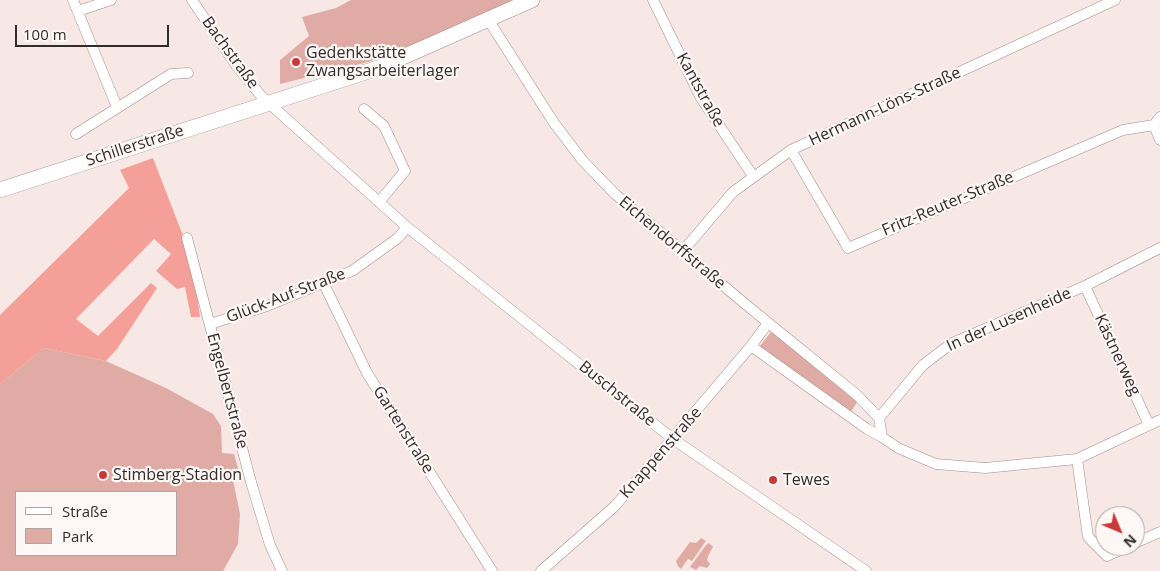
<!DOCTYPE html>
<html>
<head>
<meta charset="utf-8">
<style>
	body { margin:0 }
	#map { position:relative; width:1160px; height:571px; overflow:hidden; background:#f7e7e5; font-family:"Open Sans",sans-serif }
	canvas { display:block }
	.legend { position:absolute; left:15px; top:491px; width:162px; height:65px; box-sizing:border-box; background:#fdf7f6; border:1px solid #aca6a5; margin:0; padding:6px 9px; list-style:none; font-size:15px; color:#322c2b }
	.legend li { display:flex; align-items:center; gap:10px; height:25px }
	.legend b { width:25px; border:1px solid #aca6a5 }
	.north { position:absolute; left:1095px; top:506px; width:50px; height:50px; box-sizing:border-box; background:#fdf7f6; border:1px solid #aca6a5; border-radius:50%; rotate:135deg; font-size:14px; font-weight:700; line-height:20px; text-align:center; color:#322c2b }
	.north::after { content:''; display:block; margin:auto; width:18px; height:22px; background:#c83a37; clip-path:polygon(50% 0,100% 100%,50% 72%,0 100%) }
	.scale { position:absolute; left:15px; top:25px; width:154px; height:22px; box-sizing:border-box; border:2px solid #322c2b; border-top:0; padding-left:6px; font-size:15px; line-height:18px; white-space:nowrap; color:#322c2b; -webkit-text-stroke:4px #fdf7f6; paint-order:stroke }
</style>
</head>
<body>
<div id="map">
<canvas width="1160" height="571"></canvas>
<ul class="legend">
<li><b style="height:6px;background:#fff"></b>Straße</li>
<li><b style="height:14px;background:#e1aba5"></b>Park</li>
</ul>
<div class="north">N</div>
<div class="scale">100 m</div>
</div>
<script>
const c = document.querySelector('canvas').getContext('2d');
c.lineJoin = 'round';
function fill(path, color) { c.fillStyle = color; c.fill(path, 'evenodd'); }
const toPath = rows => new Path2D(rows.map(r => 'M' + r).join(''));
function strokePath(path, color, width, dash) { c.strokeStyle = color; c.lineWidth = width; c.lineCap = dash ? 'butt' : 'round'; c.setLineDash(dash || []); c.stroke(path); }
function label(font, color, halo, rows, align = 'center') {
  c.font = font + ' "Open Sans",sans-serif'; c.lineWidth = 4.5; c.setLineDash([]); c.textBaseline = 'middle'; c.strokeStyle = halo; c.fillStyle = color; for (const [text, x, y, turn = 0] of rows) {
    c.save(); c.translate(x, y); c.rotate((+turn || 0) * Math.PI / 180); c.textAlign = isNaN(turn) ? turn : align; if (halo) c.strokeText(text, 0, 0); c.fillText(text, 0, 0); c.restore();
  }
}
const green = toPath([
	[351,0,514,0,477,19,368,62,280,84,280,60,309,36,302,17,336,8],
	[771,332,858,401,850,413,760,346],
	[44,348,106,361,166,388,213,414,221,426,222,453,234,454,239,472,233,480,240,514,238,544,223,571,0,571,0,384],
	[16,492,176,492,176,555,16,555],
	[701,538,706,541,692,561,688,559,681,569,678,566,676,561,690,542,696,543],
	[709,543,713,547,709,554,707,560,710,564,707,568,700,566,696,570,690,567,706,545]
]);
const forest = toPath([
	[153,158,192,259,200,317,191,317,185,287,177,289,156,271,171,254,154,239,76,319,98,336,151,283,157,288,117,349,106,361,44,348,0,384,0,315,129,188,120,170]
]);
const street = toPath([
	[73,0,117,107],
	[192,0,236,65,262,97,407,227,673,439,866,571],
	[653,0,701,98,753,176],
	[78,11,111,0],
	[489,21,554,123,583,161,615,194,744,303,857,395,879,418,882,437,898,448,936,464,985,468,1077,459,1160,420],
	[364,109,384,126,405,171,379,202],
	[1160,117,1154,125,1160,140],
	[76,134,171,74,188,73],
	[791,150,848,248,1123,130,1154,125],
	[187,238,251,482,270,545,282,571],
	[682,252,733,192,791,150,1115,0],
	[324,284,367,373,492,571],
	[1085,286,1149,425],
	[210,324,267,306,352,271,398,238,407,227],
	[751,346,867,429,882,437],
	[879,418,923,365,952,343,1085,286,1160,248],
	[1077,459,1088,537,1107,556,1129,546],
	[1135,543,1160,532],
	[541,571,615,506,751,346,768,323]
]);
const secondary = toPath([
	[0,190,378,68,532,0]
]);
const markers = [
	[296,62,5,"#c83a37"],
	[103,475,5,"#c83a37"],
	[773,480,5,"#c83a37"]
];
const streetNames = [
	["Bachstraße",230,53,54],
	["Kantstraße",700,90,61],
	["Hermann-Löns-Straße",885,107,-25],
	["Schillerstraße",135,146,-18],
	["Fritz-Reuter-Straße",948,204,-23],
	["Eichendorffstraße",672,243,40],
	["Glück-Auf-Straße",286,296,-21],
	["In der Lusenheide",1009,320,-24],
	["Kästnerweg",1117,355,65],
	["Engelbertstraße",227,391,75],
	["Buschstraße",617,394,39],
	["Gartenstraße",403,430,58],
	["Knappenstraße",661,453,-49]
];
const poiNames = [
	["Gedenkstätte",306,53],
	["Zwangsarbeiterlager",306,71],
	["Stimberg-Stadion",113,475],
	["Tewes",783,480]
];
fill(green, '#e1aba5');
fill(forest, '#f4a098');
strokePath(street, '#9d8f8d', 11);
strokePath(secondary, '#9d8f8d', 16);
strokePath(street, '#fff', 10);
strokePath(secondary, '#fff', 15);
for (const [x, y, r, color] of markers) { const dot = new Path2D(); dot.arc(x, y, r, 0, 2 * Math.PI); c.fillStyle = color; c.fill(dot); strokePath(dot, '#fdf7f6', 2); }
label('16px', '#322c2b', '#fdf7f6', streetNames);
label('16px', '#322c2b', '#fdf7f6', poiNames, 'left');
</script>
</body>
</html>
